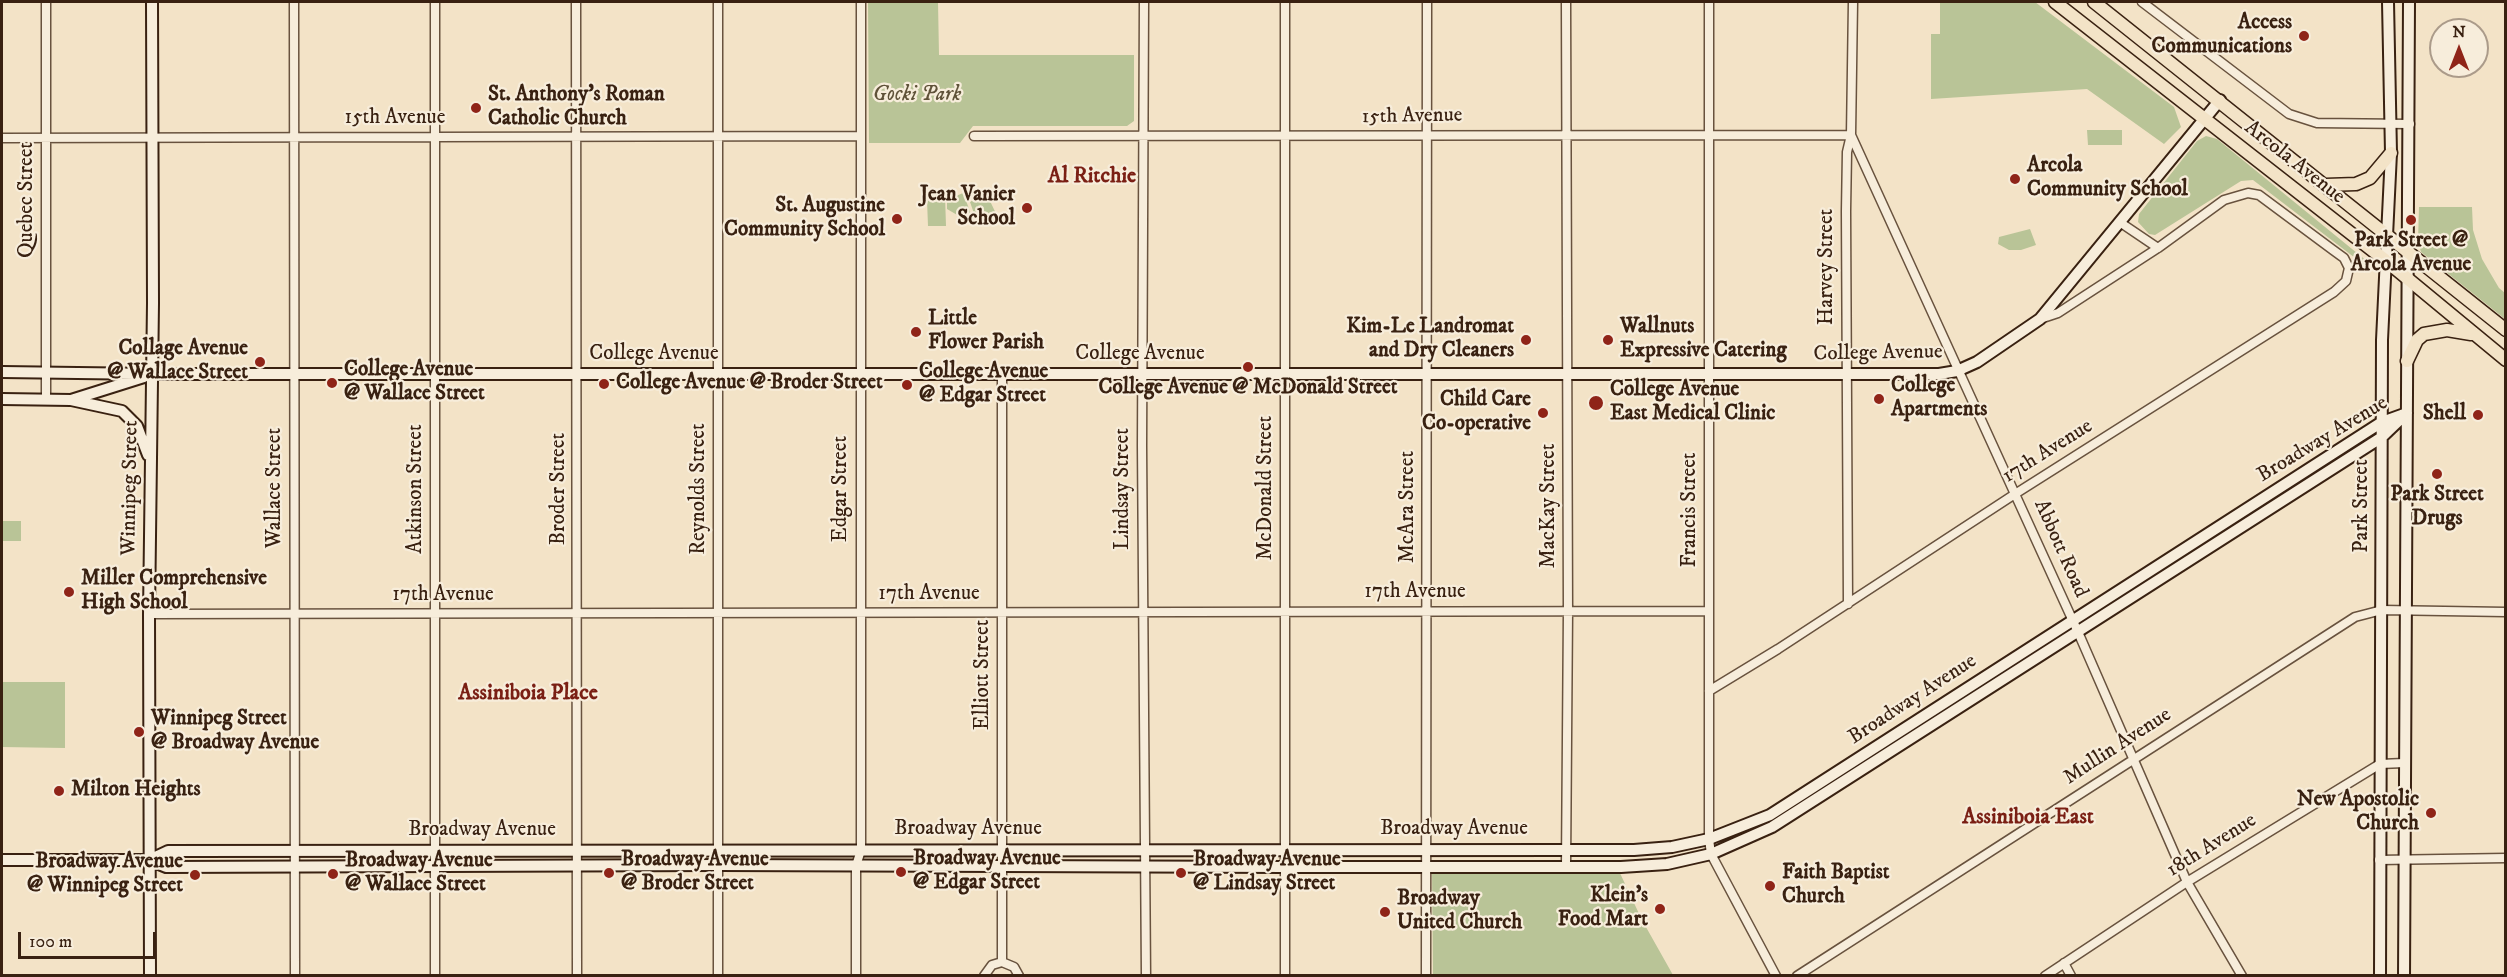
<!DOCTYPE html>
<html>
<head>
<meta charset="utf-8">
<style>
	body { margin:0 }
	#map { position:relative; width:2507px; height:977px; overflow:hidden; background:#f3e3c7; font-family:"IM FELL DW Pica",serif }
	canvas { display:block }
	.frame { position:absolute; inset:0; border:3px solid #392111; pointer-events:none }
	.north { position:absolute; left:2429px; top:18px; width:60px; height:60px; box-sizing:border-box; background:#f7eddb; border:2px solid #ab9b8a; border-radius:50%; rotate:0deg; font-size:16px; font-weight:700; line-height:24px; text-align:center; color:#392111 }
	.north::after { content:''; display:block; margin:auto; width:21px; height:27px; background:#8f2418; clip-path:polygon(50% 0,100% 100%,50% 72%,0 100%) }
	.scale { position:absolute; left:18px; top:932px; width:138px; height:27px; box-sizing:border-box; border:3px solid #392111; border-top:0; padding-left:8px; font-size:18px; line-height:21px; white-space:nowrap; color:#392111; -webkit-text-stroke:4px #f7eddb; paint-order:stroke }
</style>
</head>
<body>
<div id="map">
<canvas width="2507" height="977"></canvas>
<div class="frame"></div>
<div class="north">N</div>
<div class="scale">100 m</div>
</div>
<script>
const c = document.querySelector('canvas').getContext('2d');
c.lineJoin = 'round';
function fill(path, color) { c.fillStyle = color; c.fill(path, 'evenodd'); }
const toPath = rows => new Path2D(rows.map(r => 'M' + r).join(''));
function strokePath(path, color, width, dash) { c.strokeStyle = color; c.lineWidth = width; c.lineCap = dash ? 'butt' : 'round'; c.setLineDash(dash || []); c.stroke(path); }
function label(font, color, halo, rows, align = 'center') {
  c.font = font + ' "IM FELL DW Pica",serif'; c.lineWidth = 4.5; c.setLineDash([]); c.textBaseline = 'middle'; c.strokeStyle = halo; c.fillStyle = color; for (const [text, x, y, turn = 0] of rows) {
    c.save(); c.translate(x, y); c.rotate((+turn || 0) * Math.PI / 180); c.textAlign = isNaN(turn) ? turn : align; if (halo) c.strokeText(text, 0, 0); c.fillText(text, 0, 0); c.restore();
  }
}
const green = toPath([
	[868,2,938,2,939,55,1134,55,1134,121,1127,126,973,126,960,143,869,143],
	[1940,2,2035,2,2174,107,2181,127,2164,144,2087,89,1931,99,1931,34,1940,34],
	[2087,130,2122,130,2122,145,2088,145],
	[2206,136,2217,139,2368,262,2363,264,2253,180,2241,181,2155,235,2149,234,2138,222,2139,214,2197,141],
	[963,193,973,219,964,219,947,209,947,200],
	[932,196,945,196,946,226,928,226,927,200],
	[978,197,990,201,1000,222,977,222,970,202],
	[2419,207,2472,207,2473,230,2482,259,2499,288,2505,293,2505,319,2421,252,2418,242],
	[2030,229,2036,245,2021,250,2009,250,1998,244,1999,237],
	[2,521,21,521,21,541,2,541],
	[2,682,65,682,65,748,2,747],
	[1432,869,1619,871,1642,920,1673,975,1433,975]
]);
const street = toPath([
	[294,2,295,976],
	[435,2,435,976],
	[576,2,577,976],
	[718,2,718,976],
	[1144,2,1142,445,1146,976],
	[1285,2,1285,976],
	[1709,2,1709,839,1711,854,1776,976],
	[2142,2,2289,114,2317,123,2410,124],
	[1851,135,2078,632,2187,882,2242,976],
	[974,136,1851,135],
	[2,138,861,136],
	[2121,223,2158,248],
	[1002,374,1002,962],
	[46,399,46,2],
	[1848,604,1846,211,1847,152,1851,135,1853,2],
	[149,614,1709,611],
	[1709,691,1778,649,2015,494,2334,292,2346,281,2349,268,2344,258,2333,250,2259,195,2248,193,2224,200,2158,248,2058,313,2040,319],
	[2379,860,2506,858],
	[1566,866,1568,611,1566,2],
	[2064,963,2071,976],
	[856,976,856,866,861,850,861,2],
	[984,976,992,965,1002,962,1014,967,1019,976],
	[1426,976,1427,2],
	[1797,976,2355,617,2382,610,2506,612],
	[2045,976,2187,882,2380,764,2404,763]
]);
const secondary = toPath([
	[2,372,153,374,1939,374,1957,371,1977,362,2040,319,2220,100],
	[2,399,71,400,144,377],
	[71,400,122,411,137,426,148,455],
	[2,860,149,860,168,851,1566,850,1634,850,1672,847,1709,839,1770,815,2382,422,2407,413],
	[149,860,166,867,718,865,1285,867,1621,867,1667,864,1711,854,1772,827,2382,437,2405,415],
	[150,976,149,614,153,303,152,2],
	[2380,976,2382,340,2391,153,2388,2],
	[2404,976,2409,2]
]);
const primary = toPath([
	[2055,2,2385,260,2506,360],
	[2094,2,2506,330],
	[2326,185,2356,184,2370,178,2391,153],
	[2407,361,2417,340,2424,334,2447,330,2471,334]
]);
const markers = [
	[2304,36,6,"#8f2418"],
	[476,108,6,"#8f2418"],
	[2015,179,6,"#8f2418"],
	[1027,208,6,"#8f2418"],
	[897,219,6,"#8f2418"],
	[2411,220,6,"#8f2418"],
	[916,332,6,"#8f2418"],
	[1526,340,6,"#8f2418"],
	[1608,340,6,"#8f2418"],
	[260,362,6,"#8f2418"],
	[1248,367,6,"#8f2418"],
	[332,383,6,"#8f2418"],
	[604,384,6,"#8f2418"],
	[907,385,6,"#8f2418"],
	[1879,399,6,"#8f2418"],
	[1596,403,8,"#8f2418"],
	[1543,413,6,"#8f2418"],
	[2478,415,6,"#8f2418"],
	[2437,474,6,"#8f2418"],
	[69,592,6,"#8f2418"],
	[139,732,6,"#8f2418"],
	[59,791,6,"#8f2418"],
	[2431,813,6,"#8f2418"],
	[901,872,6,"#8f2418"],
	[609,873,6,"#8f2418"],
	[1181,873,6,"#8f2418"],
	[333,874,6,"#8f2418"],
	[195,875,6,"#8f2418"],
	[1770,886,6,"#8f2418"],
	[1660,909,6,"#8f2418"],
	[1385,912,6,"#8f2418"]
];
const poiNames = [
	["Access",2292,24,"right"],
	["Communications",2292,48,"right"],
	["St. Anthony's Roman",488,96],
	["Catholic Church",488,120],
	["Arcola",2027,167],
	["Community School",2027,191],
	["Jean Vanier",1015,196,"right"],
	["School",1015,220,"right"],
	["St. Augustine",885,207,"right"],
	["Community School",885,231,"right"],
	["Park Street @",2411,242,"center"],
	["Arcola Avenue",2411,266,"center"],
	["Little",928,320],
	["Flower Parish",928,344],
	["Kim-Le Landromat",1514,328,"right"],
	["and Dry Cleaners",1514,352,"right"],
	["Wallnuts",1620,328],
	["Expressive Catering",1620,352],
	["Collage Avenue",248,350,"right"],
	["@ Wallace Street",248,374,"right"],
	["College Avenue",344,371],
	["@ Wallace Street",344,395],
	["College Avenue",919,373],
	["@ Edgar Street",919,397],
	["College Avenue @ Broder Street",616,384],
	["College",1891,387],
	["Apartments",1891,411],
	["College Avenue @ McDonald Street",1248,389,"center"],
	["College Avenue",1610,391],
	["East Medical Clinic",1610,415],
	["Child Care",1531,401,"right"],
	["Co-operative",1531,425,"right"],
	["Shell",2466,415,"right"],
	["Park Street",2437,496,"center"],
	["Drugs",2437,520,"center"],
	["Miller Comprehensive",81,580],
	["High School",81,604],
	["Winnipeg Street",151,720],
	["@ Broadway Avenue",151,744],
	["Milton Heights",71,791],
	["New Apostolic",2419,801,"right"],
	["Church",2419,825,"right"],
	["Broadway Avenue",913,860],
	["@ Edgar Street",913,884],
	["Broadway Avenue",621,861],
	["@ Broder Street",621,885],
	["Broadway Avenue",1193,861],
	["@ Lindsay Street",1193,885],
	["Broadway Avenue",345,862],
	["@ Wallace Street",345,886],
	["Broadway Avenue",183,863,"right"],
	["@ Winnipeg Street",183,887,"right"],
	["Faith Baptist",1782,874],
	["Church",1782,898],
	["Klein's",1648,897,"right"],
	["Food Mart",1648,921,"right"],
	["Broadway",1397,900],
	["United Church",1397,924]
];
const parkNames = [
	["Gocki Park",917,96]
];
const streetNames = [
	["15th Avenue",1412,117,-1],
	["15th Avenue",395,119],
	["Arcola Avenue",2294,163,38],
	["Quebec Street",28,200,-90],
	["Harvey Street",1828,267,-90],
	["College Avenue",1878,354,-1],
	["College Avenue",654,355],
	["College Avenue",1140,355],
	["Broadway Avenue",2323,440,-31],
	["17th Avenue",2048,452,-32],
	["Winnipeg Street",131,488,-89],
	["Wallace Street",276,488,-90],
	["McDonald Street",1267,488,-90],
	["Atkinson Street",417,489,-90],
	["Broder Street",560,489,-90],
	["Reynolds Street",700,489,-90],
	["Edgar Street",842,489,-90],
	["Lindsay Street",1124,489,-90],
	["MacKay Street",1550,506,-90],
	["Park Street",2363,506,-90],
	["McAra Street",1409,507,-90],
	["Francis Street",1691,510,-90],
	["Abbott Road",2060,549,66],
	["17th Avenue",1415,593],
	["17th Avenue",929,595],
	["17th Avenue",443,596],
	["Elliott Street",984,675,-90],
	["Broadway Avenue",1913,700,-33],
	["Mullin Avenue",2118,747,-33],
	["Broadway Avenue",968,830],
	["Broadway Avenue",1454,830],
	["Broadway Avenue",482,831],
	["18th Avenue",2212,846,-32]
];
const neighbourhoodNames = [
	["Al Ritchie",1092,177],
	["Assiniboia Place",528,694],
	["Assiniboia East",2028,818]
];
fill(green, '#b9c497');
strokePath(street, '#68523e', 11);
strokePath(secondary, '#392111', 14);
strokePath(primary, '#392111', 15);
strokePath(street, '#f7eddb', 8);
strokePath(secondary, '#f7eddb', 10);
strokePath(primary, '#f3e3c7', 12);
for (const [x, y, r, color] of markers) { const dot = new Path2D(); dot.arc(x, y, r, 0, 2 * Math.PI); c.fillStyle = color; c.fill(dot); strokePath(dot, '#f7eddb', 2); }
label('bold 21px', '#392111', '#f7eddb', poiNames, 'left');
label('italic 21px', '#5f5239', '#f7eddb', parkNames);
label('21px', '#392111', '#f7eddb', streetNames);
label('bold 22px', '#7a1f14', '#f7eddb', neighbourhoodNames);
</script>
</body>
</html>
